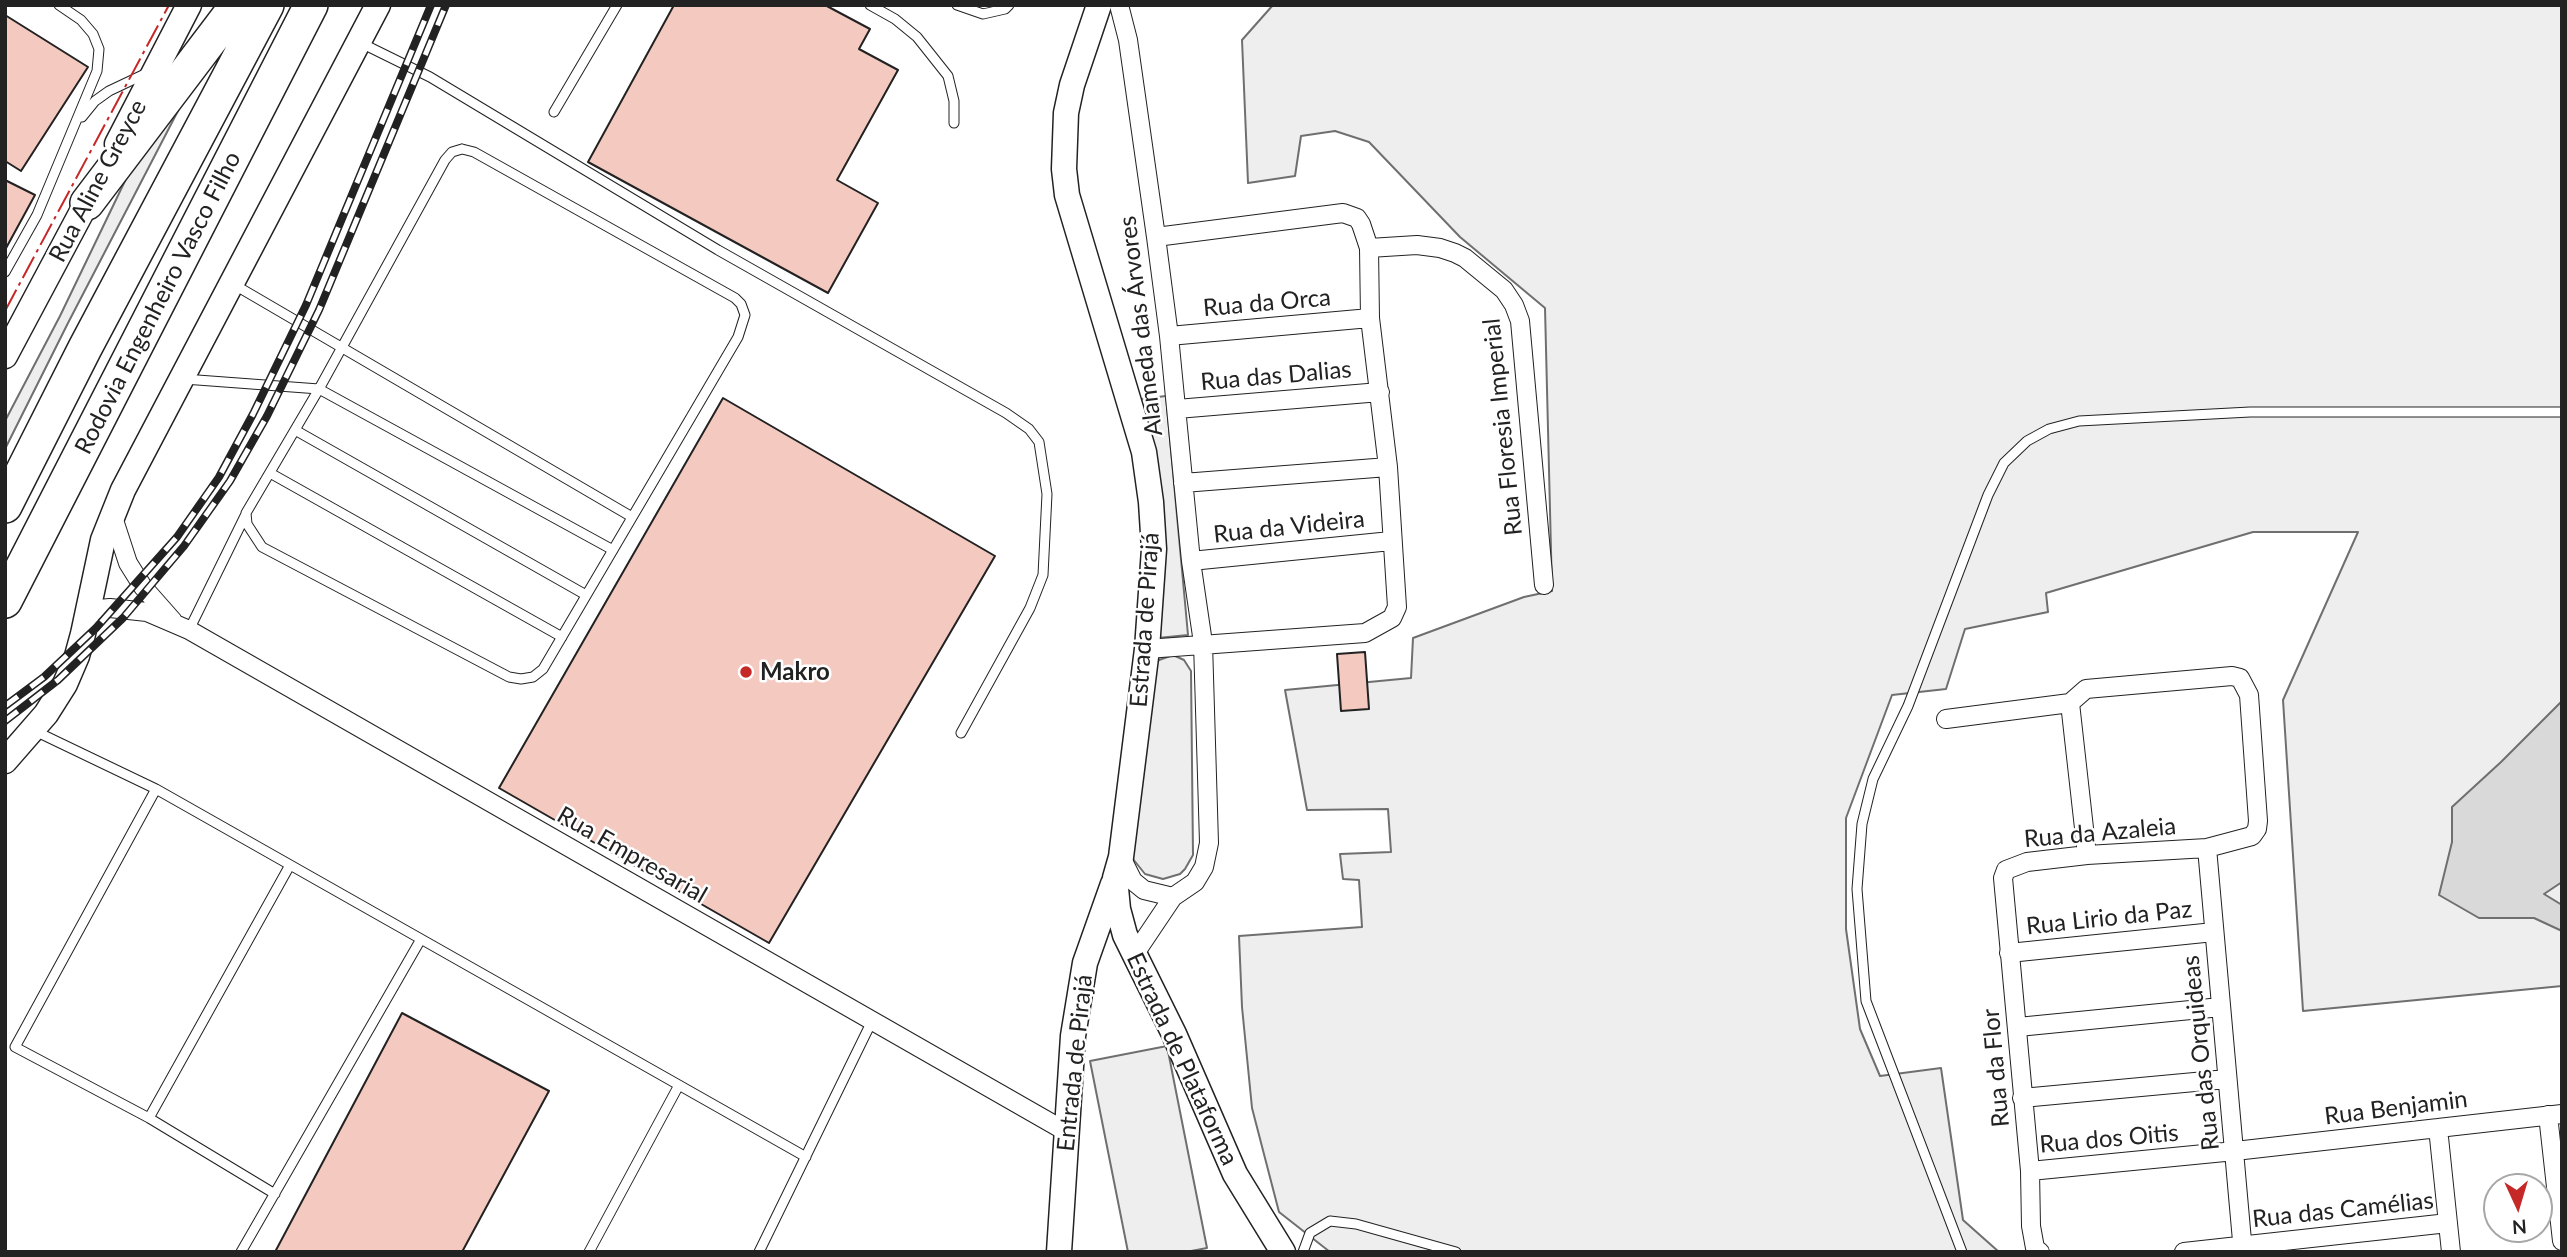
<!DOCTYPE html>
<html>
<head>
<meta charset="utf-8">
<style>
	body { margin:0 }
	#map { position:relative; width:2567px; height:1257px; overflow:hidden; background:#fff; font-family:Lato,sans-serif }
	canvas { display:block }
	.frame { position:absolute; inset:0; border:7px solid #222; pointer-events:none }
	.north { position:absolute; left:2483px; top:1173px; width:70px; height:70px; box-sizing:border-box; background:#fff; border:2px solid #a7a7a7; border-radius:50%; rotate:176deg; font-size:19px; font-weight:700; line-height:28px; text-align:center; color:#222 }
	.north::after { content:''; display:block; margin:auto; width:24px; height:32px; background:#c62828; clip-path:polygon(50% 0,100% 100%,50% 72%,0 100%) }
</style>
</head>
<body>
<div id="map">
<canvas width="2567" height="1257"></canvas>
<div class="frame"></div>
<div class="north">N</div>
</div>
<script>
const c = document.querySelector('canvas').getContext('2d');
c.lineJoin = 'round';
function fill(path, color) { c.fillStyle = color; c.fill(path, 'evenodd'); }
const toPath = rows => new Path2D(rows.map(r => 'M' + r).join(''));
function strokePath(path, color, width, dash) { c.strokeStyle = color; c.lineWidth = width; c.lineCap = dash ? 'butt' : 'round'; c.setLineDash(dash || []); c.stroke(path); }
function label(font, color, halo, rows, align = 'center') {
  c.font = font + ' Lato,sans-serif'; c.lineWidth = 5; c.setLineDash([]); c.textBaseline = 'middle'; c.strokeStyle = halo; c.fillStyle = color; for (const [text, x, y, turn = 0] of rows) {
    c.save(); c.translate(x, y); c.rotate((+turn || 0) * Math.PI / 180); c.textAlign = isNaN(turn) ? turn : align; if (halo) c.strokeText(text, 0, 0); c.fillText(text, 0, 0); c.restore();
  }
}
const green = toPath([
	[1273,5,2562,5,2562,986,2303,1011,2283,700,2358,532,2253,532,2046,593,2048,612,1965,629,1946,689,1892,695,1846,818,1846,929,1860,1029,1880,1076,1941,1068,1963,1220,1999,1252,1330,1252,1279,1212,1252,1108,1242,1007,1239,936,1362,927,1359,880,1343,879,1340,854,1391,852,1388,809,1307,810,1285,690,1411,678,1413,638,1524,597,1552,591,1545,308,1460,237,1369,142,1335,131,1301,136,1295,176,1248,183,1242,40,1273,5],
	[208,53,68,323,5,449,5,421,60,316,138,154,208,53],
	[1166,396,1188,635,1158,638,1141,399,1166,396],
	[1173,655,1184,660,1191,671,1193,855,1185,869,1180,874,1163,879,1145,874,1133,859,1131,850,1154,666,1159,660,1173,655],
	[1167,1046,1207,1248,1186,1252,1128,1252,1090,1061,1167,1046]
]);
const water = toPath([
	[2562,701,2562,882,2544,894,2562,905,2562,931,2534,918,2479,918,2439,895,2452,842,2452,807,2501,762,2562,701]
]);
const building = toPath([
	[674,5,825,5,870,29,859,49,898,70,837,180,878,203,828,293,588,162,674,5],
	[5,15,88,67,21,171,5,161,5,15],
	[5,180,35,195,5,250,5,180],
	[723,398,995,556,769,943,499,788,723,398],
	[1365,652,1369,709,1341,711,1337,654,1365,652],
	[402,1013,549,1091,462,1252,275,1252,402,1013]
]);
const lane = toPath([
	[870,5,895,19,917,37,948,76,954,101,954,123],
	[957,5,983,14,1005,9,1009,5],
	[361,43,430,77,718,250,1006,413,1029,429,1039,442,1047,494,1043,575,1030,608,961,733],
	[554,112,617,5],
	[82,117,95,101,109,91,147,73],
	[462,149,474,152,735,298,741,304,745,315,738,337,543,669,533,677,521,679,509,677,262,547,247,524,246,513,319,389,445,160,452,152,462,149],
	[5,272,37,215,97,71,99,49,93,34,81,20,59,5],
	[233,284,632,517],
	[184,379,319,389,613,550],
	[295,430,586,595],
	[270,473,562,637],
	[189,630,246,514],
	[35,731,156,789,806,1157],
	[156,789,15,1047,149,1118,275,1194],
	[149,1118,290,865],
	[241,1252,421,939],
	[589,1252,679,1085],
	[759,1252,872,1021],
	[1303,1252,1310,1233,1330,1221,1356,1224,1456,1252],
	[1962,1252,1866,1001,1857,889,1862,824,1873,779,1908,706,1988,495,2004,463,2027,441,2049,429,2079,421,2250,412,2562,412]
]);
const street = toPath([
	[1119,5,1128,40,1156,237,1169,336,1191,561,1203,643,1209,843,1204,867,1195,882,1173,897,1134,955],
	[1369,248,1417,245,1440,248,1455,253,1465,258,1504,290,1514,305,1520,321,1544,585],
	[1169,336,1370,318],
	[1177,409,1380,392],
	[1183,483,1388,467],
	[112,514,128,563,143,587,173,621],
	[1191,561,1391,541],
	[87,614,99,609,110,608,147,612,189,630,1065,1131],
	[1147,649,1365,633,1392,618,1397,607,1388,467,1370,318,1369,248,1361,224,1357,218,1343,213,1156,237],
	[2070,703,2087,855],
	[1946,719,2070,703,2086,689,2232,676,2240,678,2249,695,2258,821,2257,829,2252,836,2207,848,2087,855,2027,862,2006,870,2003,878,2030,1171,2031,1226,2035,1248,2040,1252],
	[2207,848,2243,1252],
	[1121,857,1133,881,1144,890,1173,897],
	[2009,953,2214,932],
	[2018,1027,2221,1007],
	[2022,1098,2227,1079],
	[2548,1115,2562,1241],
	[2438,1128,2451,1252],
	[2030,1171,2235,1151,2562,1114],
	[2184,1252,2448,1223]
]);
const secondary = toPath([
	[1099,5,1072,85,1066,113,1064,169,1067,195,1144,452,1151,502,1154,549,1147,649,1121,857,1115,878,1118,909,1125,935,1174,1034,1235,1174,1283,1252],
	[117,144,189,5],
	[5,356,94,189],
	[5,761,46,714,65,684,77,656,83,634,103,540,123,490,378,5],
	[1059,1252,1073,1036,1085,963,1113,884]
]);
const highway = toPath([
	[87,203,237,5],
	[5,506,85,348,267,5],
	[5,601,311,5]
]);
const rail = toPath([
	[5,706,44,677,96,628,177,537,219,477,253,414,306,305,431,5],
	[5,721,58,680,123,618,184,546,230,481,267,416,319,310,446,5]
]);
const power = toPath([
	[5,311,169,5]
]);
const markers = [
	[746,672,7,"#c62828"]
];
const streetNames = [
	["Rua Aline Greyce",98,181,-62],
	["Rodovia Engenheiro Vasco Filho",158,303,-63],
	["Rua da Orca",1267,303,-5],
	["Alameda das Árvores",1141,326,-97],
	["Rua das Dalias",1276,376,-5],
	["Rua Floresia Imperial",1503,427,-96],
	["Rua da Videira",1289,527,-6],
	["Estrada de Pirajá",1145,620,-86],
	["Rua da Azaleia",2100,833,-5],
	["Rua Empresarial",632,855,30],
	["Rua Lirio da Paz",2109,918,-6],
	["Rua das Orquideas",2201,1053,-96],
	["Estrada de Plataforma",1182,1059,65],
	["Entrada de Pirajá",1075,1063,-84],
	["Rua da Flor",1996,1068,-95],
	["Rua Benjamin",2396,1108,-7],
	["Rua dos Oitis",2109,1139,-5],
	["Rua das Camélias",2343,1210,-6]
];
const poiNames = [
	["Makro",760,672]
];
fill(green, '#eee');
strokePath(green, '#6f6f6f', 2);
fill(water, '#d9d9d9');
strokePath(water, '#6f6f6f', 2);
fill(building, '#f3c9c0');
strokePath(building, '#222', 2);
strokePath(lane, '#222', 11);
strokePath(street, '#222', 20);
strokePath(secondary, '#222', 27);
strokePath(highway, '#222', 36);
strokePath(lane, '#fff', 9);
strokePath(street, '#fff', 18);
strokePath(secondary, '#fff', 24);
strokePath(highway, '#fff', 33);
strokePath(rail, '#222', 8);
strokePath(rail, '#fff', 5, [16]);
strokePath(power, '#c62828', 2, [24, 5, 3.5, 5]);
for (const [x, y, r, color] of markers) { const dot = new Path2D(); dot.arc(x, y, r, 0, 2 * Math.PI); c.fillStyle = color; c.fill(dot); strokePath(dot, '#fff', 2.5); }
label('24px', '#222', '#fff', streetNames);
label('bold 24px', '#222', '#fff', poiNames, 'left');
</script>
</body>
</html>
